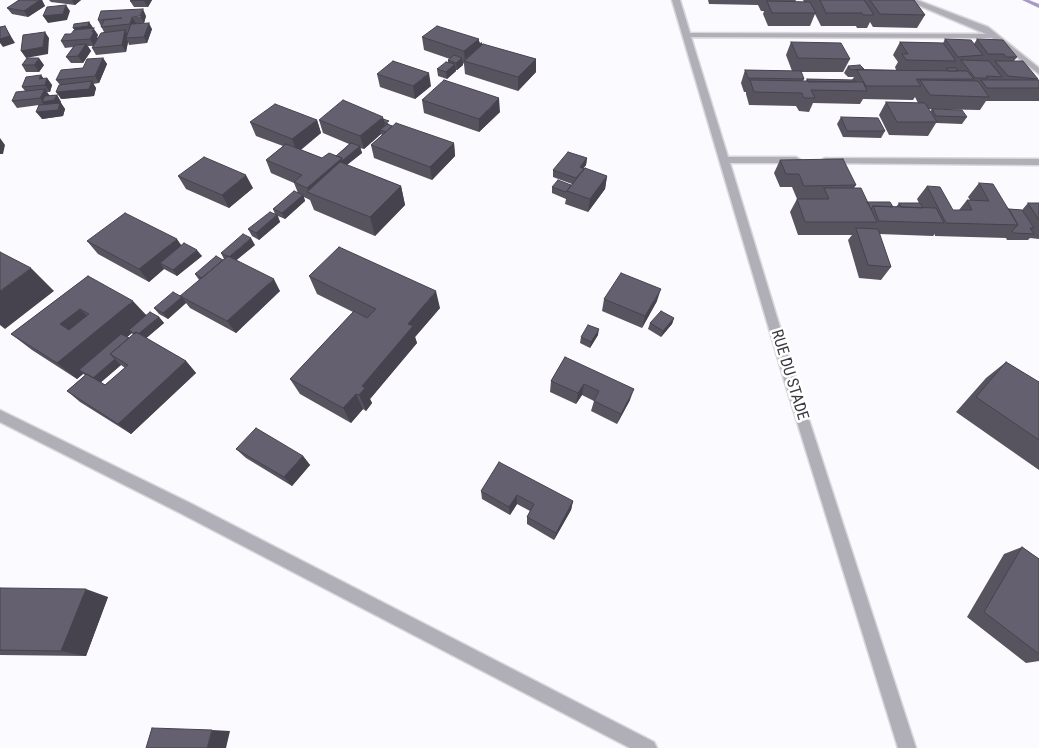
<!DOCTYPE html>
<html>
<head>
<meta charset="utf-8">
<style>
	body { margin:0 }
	canvas { display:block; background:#fbfafe }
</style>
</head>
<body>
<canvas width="1039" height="748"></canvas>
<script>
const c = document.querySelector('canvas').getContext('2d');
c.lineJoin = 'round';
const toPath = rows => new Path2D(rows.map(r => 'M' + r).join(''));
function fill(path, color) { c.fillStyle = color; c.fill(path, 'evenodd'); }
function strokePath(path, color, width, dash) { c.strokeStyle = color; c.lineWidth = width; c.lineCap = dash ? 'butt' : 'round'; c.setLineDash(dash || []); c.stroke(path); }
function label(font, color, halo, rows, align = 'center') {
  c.font = font + ' "Roboto Condensed",sans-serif'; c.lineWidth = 5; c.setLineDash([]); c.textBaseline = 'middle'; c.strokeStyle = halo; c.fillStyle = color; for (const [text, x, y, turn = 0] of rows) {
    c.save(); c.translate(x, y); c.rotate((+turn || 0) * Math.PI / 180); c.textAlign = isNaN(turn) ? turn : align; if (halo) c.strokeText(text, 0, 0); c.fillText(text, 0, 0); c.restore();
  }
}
const stream = toPath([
	[1022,0,1029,0,1039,4,1039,8,1022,0]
]);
const minor = toPath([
	[672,0,680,0,690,33,986,34,906,0,917,0,988,27,1039,68,1039,74,992,38,691,37,728,157,796,157,801,160,796,163,730,163,797,383,916,748,898,748,785,383,672,0],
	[826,158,1039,159,1039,165,823,163,823,159,826,158],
	[0,410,190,503,654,742,657,748,630,748,180,513,0,422,0,410]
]);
const wall = toPath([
	[19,0,42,0,45,6,28,17,12,14,7,8],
	[49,0,81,0,75,5,51,2],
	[131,0,152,0,148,7,134,7,130,1],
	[708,0,796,0,795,2,804,2,803,0,914,0,925,15,917,28,873,27,870,22,867,28,857,28,856,26,821,26,815,14,810,26,768,26,763,14,764,11,761,11,758,5,709,4],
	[146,16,144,23,136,24,152,29,147,43,129,45,128,42,126,52,96,55,92,48,93,46,88,46,91,51,83,63,71,63,66,57,73,47,65,48,61,41,89,22,98,35,97,37,97,38,104,32,98,20],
	[422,37,479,41,482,45,536,59,536,72,518,91,465,74,464,64,463,63,463,65,457,70,456,70,456,71,447,79,438,76,437,69,448,62,448,60,450,59,424,50],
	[945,39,974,44,977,39,1017,57,1014,61,1038,79,1037,80,1039,80,1039,101,986,101,980,110,929,109,930,112,932,109,967,117,962,124,936,123,928,136,889,135,879,115,886,102,918,103,915,97,913,100,863,99,860,104,813,103,809,112,799,111,796,106,749,105,746,94,746,92,744,92,741,83,745,70,792,71,786,55,791,42,850,59,843,72,801,72,804,79,803,81,806,81,807,79,852,80,854,77,848,77,844,73,848,66,864,69,896,70,895,67,898,62,893,55,900,42,943,43],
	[103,58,107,64,99,83,93,84,96,88,94,96,61,99,60,85,56,80,83,68],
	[22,65,44,65,39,72,26,72],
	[377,74,431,86,415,99,380,87],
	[41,75,44,79,47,78,52,85,50,92,46,92,49,96,57,95,61,102,61,103,65,109,63,116,42,119,39,105,17,108,12,101,25,91,22,87],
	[422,100,500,112,479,132,424,113],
	[841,117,885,131,881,138,843,137,837,124],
	[383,119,390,125,454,143,455,156,432,180,374,158,371,145,382,135,381,134,364,149,360,148,362,153,347,165,401,186,405,205,375,236,314,210,310,200,304,197,305,201,285,219,278,216,280,222,259,240,252,236,248,229,275,214,273,209,298,193,294,183,271,173,266,160,283,146,256,136,250,122,317,120,321,133,301,150,322,158,336,156,349,144,323,133,319,120],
	[587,158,586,165,583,168,607,176,605,189,588,212,565,204,566,199,552,193,552,187,571,185,572,184,553,177,553,170],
	[780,160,856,185,854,188,867,202,893,207,896,207,899,203,919,203,917,199,927,186,953,210,959,210,967,200,970,200,968,197,979,183,1009,209,1022,210,1028,203,1039,203,1039,239,1030,238,1028,240,1007,240,1006,238,935,236,935,234,933,236,879,234,891,267,881,280,859,278,848,240,852,235,798,235,790,212,797,199,792,187,780,187,774,173],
	[178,176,253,188,229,208,186,189],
	[87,241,182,246,202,256,177,276,164,269,149,282,98,254],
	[255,245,236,260,280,291,236,333,190,308,186,303,168,319,159,314,154,308,181,297,199,280,195,274,224,259,221,253],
	[88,276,146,315,159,317,164,323,146,338,186,361,196,373,131,434,80,402,67,391,85,375,83,374,77,379,32,350,11,334],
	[132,333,133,335,129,338,127,337],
	[121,365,125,368,105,385,101,382],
	[309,276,440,308,415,337,417,343,370,399,372,403,366,411,363,409,351,423,300,394,290,379,353,312,317,294],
	[604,299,657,301,642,328,602,311],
	[674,318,672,324,661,337,648,329,650,323],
	[598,335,590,348,580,343,581,337],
	[565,357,630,400,617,424,591,411,594,401,582,395,576,404,550,392,551,381],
	[1006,362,1038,382,1039,381,1039,470,956,412,986,378],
	[236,449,303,456,310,465,292,486,246,458],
	[481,491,573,501,571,510,554,540,527,524,527,517,530,511,517,504,510,515,482,499],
	[1022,547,1039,559,1039,661,1026,663,967,617,1004,554],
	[0,588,108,597,86,656,0,655]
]);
const shadedWall = toPath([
	[40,0,42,0,45,6,28,17,24,11],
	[72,0,81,0,75,5],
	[145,0,152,0,148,7,144,1],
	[66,5,70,11,67,20,48,23,43,16],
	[143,9,146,16,144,23,140,16],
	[132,17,136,23,133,31,130,24],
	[89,22,98,35,97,37,98,39,94,46,90,39,78,35,73,28],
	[149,23,152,29,147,43,144,37],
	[5,26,9,33,15,43,3,47,0,43,0,39],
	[125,30,129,37,126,38,128,42,126,52,122,45],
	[45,32,49,38,48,54,26,58,21,51],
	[479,39,479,44,482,42,482,48,465,61,464,51],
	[86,44,91,51,83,63,78,56],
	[39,58,44,65,39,72,34,65],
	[103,58,107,64,99,83,95,76],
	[462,58,463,65,457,70,456,63],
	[536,59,536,72,518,91,518,77],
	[455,64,456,71,447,79,446,72],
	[429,73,431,86,415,99,413,86],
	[41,75,46,82,47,78,52,85,50,92,45,85,39,79],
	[92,81,96,88,94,96,61,99,56,92],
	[45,89,50,96,57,95,61,102,61,103,65,109,63,116,42,119,36,112,47,109,42,102,43,102,40,98],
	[499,98,500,112,479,132,479,119],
	[383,117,386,130,380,130,381,134,364,149,360,136],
	[317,120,321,133,297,152,292,139],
	[0,138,5,145,3,154,0,154],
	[454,143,455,156,432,180,430,167],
	[360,146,362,153,344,167,309,192,307,188,342,158],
	[587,158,586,165,579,174,580,167],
	[246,175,253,188,229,208,222,195],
	[607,176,605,189,588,212,590,199],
	[401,186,405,205,375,236,370,217],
	[303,195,305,201,285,219,282,213],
	[277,215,280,222,259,240,256,233],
	[251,238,255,245,233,263,229,257],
	[177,239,186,252,160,263,164,269,149,282,139,269],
	[197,250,202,256,177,276,173,270],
	[31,268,54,291,5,329,0,325,0,291],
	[274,279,280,291,236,333,227,321],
	[661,289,657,301,642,328,645,316],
	[436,291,440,308,415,337,417,343,370,399,372,403,366,411,359,395,362,386,408,324],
	[182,297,186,303,168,319,163,313],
	[133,301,149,318,129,330,132,333,84,373,79,370,83,374,77,379,57,363],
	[80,309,98,326,79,341,60,324],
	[159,317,164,323,143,341,137,335],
	[674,318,672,324,661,337,663,331],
	[599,329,598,335,590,348,591,342],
	[115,359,121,365,99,384,92,378],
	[186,361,196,373,131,434,118,424],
	[584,384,582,395,576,404,578,393],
	[634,389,630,400,617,424,621,414],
	[356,394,363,409,351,423,343,408],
	[303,456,310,465,292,486,284,477],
	[517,495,517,504,510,515,509,507],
	[573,501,571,510,554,540,556,533],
	[86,589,108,597,86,656,61,651],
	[212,730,230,731,226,748,207,748]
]);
const building = toPath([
	[19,0,40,0,24,11,7,8,19,0],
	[131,0,145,0,130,1,131,0],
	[820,0,864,0,874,15,863,15,862,13,826,13,820,0],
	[870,0,914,0,925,15,880,14,870,0],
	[767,1,810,2,816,13,772,13,767,1],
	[66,5,63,14,43,16,47,7,66,5],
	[143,9,140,16,132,17,130,24,101,27,104,20,122,18,98,20,101,11,143,9],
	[89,22,88,26,73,28,74,24,89,22],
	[149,23,144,37,126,38,131,24,149,23],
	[5,26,10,36,0,39,0,27,5,26],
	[437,26,479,39,464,51,422,37,437,26],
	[94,28,92,32,94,32,90,39,61,41,65,34,71,34,74,30,94,28],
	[125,30,122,45,92,48,101,33,125,30],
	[45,32,43,47,21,51,23,35,45,32],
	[945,39,971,40,983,55,958,57,945,39],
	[977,39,1003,40,1017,57,1006,57,1004,54,988,54,977,39],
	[791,42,841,43,850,59,798,58,791,42],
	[900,42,943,43,956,61,906,60,902,54,908,54,900,42],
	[86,44,78,56,66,57,75,45,86,44],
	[483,44,536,59,518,77,464,61,483,44],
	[454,55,462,58,456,63,448,60,454,55],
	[27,58,39,58,34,65,22,65,27,58],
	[103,58,95,76,56,80,61,70,83,68,87,59,103,58],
	[961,60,989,61,1002,77,986,76,988,78,975,78,961,60],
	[393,61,429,73,413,86,377,74,393,61],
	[995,61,1023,61,1038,79,1008,76,995,61],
	[446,62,455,64,446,72,437,69,446,62],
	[860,65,864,69,851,70,848,66,860,65],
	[947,68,956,68,958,71,948,71,947,68],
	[745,70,801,71,804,79,748,78,745,70],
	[857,70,967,71,974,79,916,79,921,86,866,86,857,70],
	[41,75,39,79,47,78,45,85,22,87,26,77,41,75],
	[807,79,854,80,855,82,808,82,807,79],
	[444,80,499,98,479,119,422,100,444,80],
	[750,80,863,82,867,91,811,90,815,98,804,98,802,93,754,92,750,80],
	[920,80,978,81,989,97,930,95,920,80],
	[981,80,1039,80,1039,88,987,88,981,80],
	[92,81,89,89,56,92,59,85,92,81],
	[45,89,40,98,12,101,16,92,45,89],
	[57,95,54,100,42,102,45,96,57,95],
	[343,100,383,117,360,136,319,120,343,100],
	[886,102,925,103,937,122,897,122,886,102],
	[60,103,58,110,36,112,39,105,60,103],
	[275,104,317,120,292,139,250,122,275,104],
	[932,109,962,110,967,117,936,116,932,109],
	[841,117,878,118,885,131,847,131,841,117],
	[383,119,389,121,386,123,384,122,383,119],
	[396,123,454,143,430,167,371,145,396,123],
	[387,124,392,126,386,132,380,130,387,124],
	[351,143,360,146,342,161,342,158,336,156,351,143],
	[286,144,322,158,329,153,342,158,307,188,294,182,302,175,266,160,286,144],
	[568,152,587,158,580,167,584,169,576,178,553,170,568,152],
	[204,157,246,175,222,195,178,176,204,157],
	[843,159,856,185,804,186,799,174,786,174,780,160,843,159],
	[340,162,401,186,370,217,307,192,340,162],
	[585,168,607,176,590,199,567,191,585,168],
	[558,180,571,185,567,191,566,192,552,187,558,180],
	[979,183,993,184,1018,225,946,223,927,186,940,187,953,210,972,210,967,200,989,201,979,183],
	[824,188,861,188,877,222,805,222,797,199,829,199,824,188],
	[294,191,303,195,282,213,273,209,294,191],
	[867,202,890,202,893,207,873,206,871,209,867,202],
	[899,203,920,203,923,208,901,207,899,203],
	[1028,203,1039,203,1039,220,1028,203],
	[873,206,936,208,944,223,879,221,873,206],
	[1009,209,1022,210,1034,228,1030,228,1034,234,1014,233,1012,231,1018,225,1009,209],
	[270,212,277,215,256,233,248,229,270,212],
	[125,213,177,239,139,269,87,241,125,213],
	[856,228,878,229,891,267,868,265,856,228],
	[243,234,251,238,229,257,221,253,243,234],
	[184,243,197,250,173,270,160,263,184,243],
	[339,247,436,291,408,324,413,326,362,386,365,388,359,395,356,394,343,408,290,379,354,311,367,318,376,309,309,276,339,247],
	[0,252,31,268,0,291,0,252],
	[216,256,223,260,202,278,195,274,216,256],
	[228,256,274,279,227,321,180,296,228,256],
	[621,273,661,289,645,316,604,299,621,273],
	[88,276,133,301,57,363,11,334,88,276],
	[80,309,89,314,69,330,60,324,80,309],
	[173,292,182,297,163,313,154,308,173,292],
	[661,311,674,318,663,331,650,323,661,311],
	[150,312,159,317,138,334,136,332,135,334,129,330,150,312],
	[588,325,599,329,591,342,581,337,588,325],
	[136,332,186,361,118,424,67,391,87,374,105,385,128,365,110,354,136,332],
	[121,334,129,338,110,354,115,359,93,378,79,370,121,334],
	[565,357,634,389,621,414,594,401,599,391,584,384,578,393,551,381,565,357],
	[1006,362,1039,382,1039,440,976,397,1006,362],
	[256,428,303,456,284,477,236,449,256,428],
	[499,462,573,501,556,533,527,517,534,504,517,495,509,507,481,491,499,462],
	[1022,547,1039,559,1039,654,984,612,1022,547],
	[0,588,86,589,61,651,0,650,0,588],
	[152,728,212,730,207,748,146,748,152,728]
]);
const streetNames = [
	["RUE DU STADE",789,375,73]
];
fill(stream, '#a89ac5');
strokePath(minor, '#d8d7dc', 3);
fill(minor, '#b0aeb6');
fill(wall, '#57535f');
fill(shadedWall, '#47434e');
fill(building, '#65606f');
strokePath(building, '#47434e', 1);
label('16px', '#3b3940', '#fff', streetNames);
</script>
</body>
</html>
